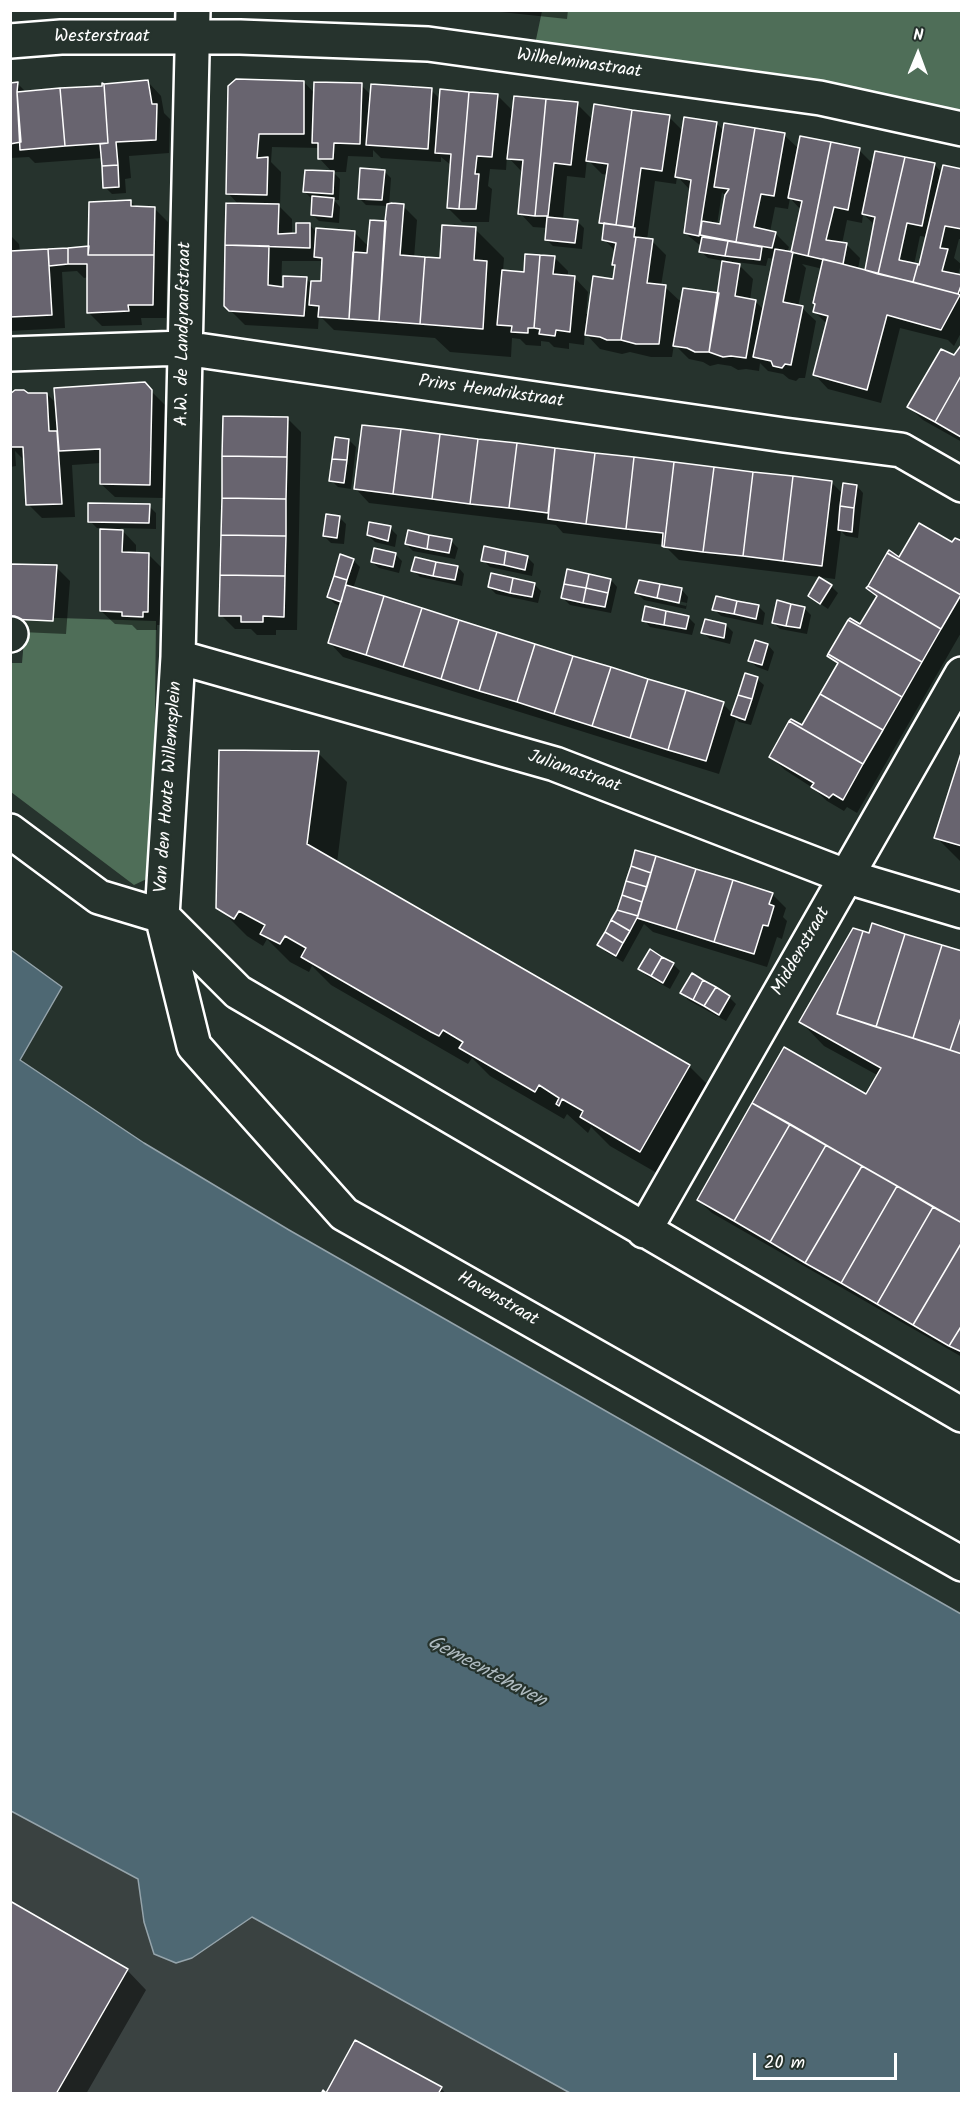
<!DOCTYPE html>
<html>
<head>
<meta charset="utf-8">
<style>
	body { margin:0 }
	#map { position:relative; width:972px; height:2104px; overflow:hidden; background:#26332d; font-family:Kalam,sans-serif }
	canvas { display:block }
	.frame { position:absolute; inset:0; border:12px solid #fff; pointer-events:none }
	.north { position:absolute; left:888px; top:24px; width:60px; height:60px; -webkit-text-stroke:4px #26332d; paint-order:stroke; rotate:1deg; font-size:16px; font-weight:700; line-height:24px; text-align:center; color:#fff }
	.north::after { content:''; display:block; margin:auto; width:21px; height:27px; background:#fff; clip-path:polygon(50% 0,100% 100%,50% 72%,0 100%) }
	.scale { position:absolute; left:753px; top:2053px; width:144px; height:27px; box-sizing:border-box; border:3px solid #fff; border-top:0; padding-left:8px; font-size:18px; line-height:21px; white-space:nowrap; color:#fff; -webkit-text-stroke:4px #26332d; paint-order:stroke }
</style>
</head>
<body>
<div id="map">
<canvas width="972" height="2104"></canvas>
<div class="frame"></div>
<div class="north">N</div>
<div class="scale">20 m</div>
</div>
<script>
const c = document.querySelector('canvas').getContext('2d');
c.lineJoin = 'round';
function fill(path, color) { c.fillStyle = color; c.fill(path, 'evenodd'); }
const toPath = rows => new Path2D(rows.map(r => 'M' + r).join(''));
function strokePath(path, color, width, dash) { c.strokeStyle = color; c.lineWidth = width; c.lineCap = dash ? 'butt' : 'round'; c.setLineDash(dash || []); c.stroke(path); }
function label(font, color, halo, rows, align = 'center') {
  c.font = font + ' Kalam,sans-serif'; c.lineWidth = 4.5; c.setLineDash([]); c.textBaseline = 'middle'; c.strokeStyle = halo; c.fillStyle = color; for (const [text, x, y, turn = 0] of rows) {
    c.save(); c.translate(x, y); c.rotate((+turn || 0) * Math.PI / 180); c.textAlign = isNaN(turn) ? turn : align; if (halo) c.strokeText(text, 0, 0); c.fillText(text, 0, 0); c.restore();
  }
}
const built = toPath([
	[11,1738,639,2093,11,2093]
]);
const green = toPath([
	[542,11,961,11,961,112,533,54],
	[26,617,156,621,153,876,134,885,11,792,10,663,22,663]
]);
const water = toPath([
	[11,950,62,987,20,1060,144,1143,289,1230,961,1614,961,2093,570,2093,252,1917,192,1958,176,1963,154,1954,144,1922,138,1879,11,1811,11,950]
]);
const shadow = toPath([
	[482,10,568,10,567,19],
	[148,82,161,96,164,113,170,119,169,153,129,156,131,178,125,179,126,193,112,194,105,187,103,158,35,163,29,157,10,158,10,84,18,84,27,93],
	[304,82,315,94,361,85,371,95,431,90,441,100,498,96,514,112,577,104,593,120,669,117,683,131,716,123,724,131,784,135,799,149,859,150,873,164,934,164,942,173,962,171,962,239,959,239,954,258,961,264,958,275,962,276,962,331,954,346,948,340,900,328,881,403,828,389,815,375,828,325,815,312,823,269,802,264,806,268,798,307,802,308,816,321,805,378,799,378,796,381,789,379,783,374,768,371,760,363,759,371,746,369,738,370,731,366,718,364,710,366,703,362,689,359,674,344,672,357,651,357,630,352,622,354,600,349,585,333,584,345,569,343,569,349,554,347,549,342,541,341,541,346,526,345,520,339,512,338,511,357,450,352,435,338,334,330,319,315,318,329,245,325,226,306,239,205,228,193,230,86],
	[272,147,320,148,319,158,333,173,305,192,312,199,312,214,319,221,339,223,340,207,334,200,339,200,340,179,333,172,346,172,348,156,373,157,373,150,381,158,441,162,441,157,452,166,448,208,462,222,489,222,492,189,488,186,490,169,506,170,507,156,523,173,520,213,533,227,547,228,546,239,553,246,582,249,584,228,577,221,563,220,567,176,585,178,587,159,602,174,608,175,601,223,605,227,604,239,616,252,614,280,589,314,586,314,588,292,575,278,568,277,568,271,555,258,526,273,503,271,504,258,475,229,441,260,414,258,417,220,403,206,389,206,391,178,384,171,359,198,366,205,388,206,386,223,369,247,354,232,317,233,309,224,298,235,292,235,292,219,280,207,281,172,271,162],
	[677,176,691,191,685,233,702,247,701,252,708,258,724,261,718,295,682,303,665,287,661,286,666,255,652,241,647,240,655,181,676,184],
	[722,192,726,197,721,225,717,225],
	[790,198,801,210,792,251,796,255,787,253,789,247,775,233,770,232,775,207,788,209],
	[863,214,875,225,866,271,858,269,860,258,846,244,842,244,847,220,862,223],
	[920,236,927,237,921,267,914,265],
	[768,258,774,259,764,310,755,301,750,300,753,279,736,262,766,266],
	[282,261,321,261,323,264,322,282,313,285,306,279,281,288],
	[130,201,137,208,154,208,168,222,166,318,141,318,142,325,102,326,88,312,89,277,84,278,77,271,62,272,65,328,10,331,10,208,12,237,19,244,20,252,90,248],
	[962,347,962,442,923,420,909,407,955,357],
	[144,384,165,405,163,498,115,497,101,484,101,463,72,465,75,517,42,518,28,504,25,461,15,451,16,466,10,467,10,396,47,394,57,404],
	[287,418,301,432,297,630,276,630,276,635,257,635,251,629,235,629,221,615],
	[363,426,831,482,843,494,857,486,863,493,858,538,846,536,841,531,835,579,679,560,664,545,563,533,556,525,369,503,356,489],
	[349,440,356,447,351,489,338,487,331,480],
	[149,506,156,513,156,529,120,528,136,545,136,554,148,554,162,568,161,625,157,625,157,630,137,630,132,625,115,624,101,611,101,528,97,528,90,521],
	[339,517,346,524,344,544,331,543,324,536],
	[390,528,397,535,395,547,375,542,368,535],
	[451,541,458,548,455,559,413,551,406,544],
	[962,543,962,631,857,813,847,807,844,811,827,801,813,788,785,770,771,757,803,727,838,665,829,656,861,626,878,598,868,588,900,559],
	[395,554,402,561,399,573,379,568,372,562],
	[527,557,534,564,532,576,490,567,483,560],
	[10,560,16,566,56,567,70,581,66,634,21,632,10,626],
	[353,560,360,567,353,589,723,704,733,714,757,679,764,685,751,725,739,722,736,719,719,774,343,657,330,643,341,606,335,604,328,597],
	[458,567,464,574,462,586,420,577,413,570],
	[611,580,617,587,611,613,570,605,563,598],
	[534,584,541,591,538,603,496,594,489,587],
	[831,586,838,593,828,609,809,596],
	[682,590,688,597,686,609,644,600,637,593],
	[643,593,687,603,686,606,643,596],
	[758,606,765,613,763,625,721,616,714,609],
	[804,608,811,615,807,634,780,629,773,622],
	[688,617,695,624,692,635,650,627,644,620],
	[726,625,733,632,730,644,710,639,703,632],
	[768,645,774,652,768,671,757,667,750,661],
	[318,753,347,782,337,863,689,1066,718,1095,669,1180,610,1146,591,1127,588,1133,567,1114,564,1119,490,1076,472,1058,468,1064,461,1060,331,985,312,966,309,972,290,962,267,939,263,946,247,936,218,907],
	[962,755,962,863,936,837],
	[656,858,772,894,786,908,783,917,787,921,782,939,777,937,767,967,653,932,644,924,623,962,606,952,599,945],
	[650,951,673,964,680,971,670,989,647,976,640,969],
	[962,953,962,1357,712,1213,698,1200,867,1096,879,1076,824,1046,801,1022],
	[682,993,729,997,736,1004,726,1021,688,1000],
	[127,1970,146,1990,86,2094,10,2094],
	[441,2088,446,2094,327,2094]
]);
const building = toPath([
	[236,79,304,81,304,134,259,134,257,158,268,157,267,195,226,194,228,86,236,79],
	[148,80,152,104,157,104,156,140,116,142,118,165,102,166,100,144,108,143,104,84,148,80],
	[18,82,17,92,21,142,10,144,10,83,18,82],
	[314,82,362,83,360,144,334,143,333,159,318,159,318,143,312,143,314,82],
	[102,83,104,84,108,143,65,146,60,88,102,86,102,83],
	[371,84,432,88,428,149,366,145,371,84],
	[60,88,65,146,20,150,17,92,60,88],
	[440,89,469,92,459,209,447,208,451,154,435,153,440,89],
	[469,92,498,94,492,157,477,156,475,174,479,174,476,209,459,209,469,92],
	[514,96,546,99,535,216,518,214,523,160,507,159,514,96],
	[546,99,578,102,571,165,554,163,548,216,535,216,546,99],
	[594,104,632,110,616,225,599,223,608,164,586,161,594,104],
	[632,110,670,115,662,171,641,168,633,227,616,225,632,110],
	[684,117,717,122,699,236,684,233,691,180,675,177,684,117],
	[724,123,755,128,736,242,700,235,702,221,720,224,725,195,729,189,714,187,724,123],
	[755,128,785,133,774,196,761,194,754,227,776,232,772,248,736,242,755,128],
	[800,136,831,142,808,256,791,252,802,201,788,198,800,136],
	[831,142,860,148,848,210,834,207,826,240,847,243,843,264,808,256,831,142],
	[875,151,905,157,878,274,865,270,875,217,862,214,875,151],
	[905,157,935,163,922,226,907,223,899,260,918,264,913,282,878,274,905,157],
	[118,165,119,187,103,188,102,166,118,165],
	[943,165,962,169,962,229,945,226,940,248,948,249,942,271,962,275,962,283,958,294,913,282,918,264,919,265,943,165],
	[360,168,385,170,382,200,358,199,360,168],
	[305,170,334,171,333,194,303,192,305,170],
	[312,196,334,198,332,217,311,215,312,196],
	[131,200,131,206,155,207,154,255,88,255,89,202,131,200],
	[226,203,279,204,278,234,296,233,296,223,310,223,310,248,225,245,226,203],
	[392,203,404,204,400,255,425,257,420,324,379,321,385,221,387,204,392,203],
	[547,217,578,220,575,243,545,240,547,217],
	[370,220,386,221,379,321,349,319,353,252,367,253,370,220],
	[604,223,635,228,634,237,636,237,621,340,607,340,600,337,585,335,593,276,613,279,615,265,612,265,616,243,602,240,604,223],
	[442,225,476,227,474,260,487,261,483,329,420,324,425,257,440,258,442,225],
	[316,228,355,231,349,319,318,317,319,306,309,305,311,281,321,281,322,258,314,257,316,228],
	[636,237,653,239,647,283,666,285,659,344,636,344,621,340,636,237],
	[702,237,728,241,725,256,699,252,702,237],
	[728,241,762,247,760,260,725,256,728,241],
	[225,245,269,246,268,285,283,287,283,276,307,277,304,316,229,311,224,306,225,245],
	[89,246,88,255,154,255,153,305,128,305,129,311,87,313,87,264,68,264,68,248,89,246],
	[68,248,68,264,49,266,48,249,68,248],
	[48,249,52,315,10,317,10,251,48,249],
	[775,249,793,252,783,302,803,306,791,365,785,364,782,368,773,366,771,361,753,357,775,249],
	[525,254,540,255,534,328,528,328,528,333,511,332,512,326,497,325,502,270,524,272,525,254],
	[540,255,555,256,553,274,575,276,570,332,556,330,555,336,539,334,540,329,534,328,540,255],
	[823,259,958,294,960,295,941,330,887,315,867,390,813,375,828,316,813,312,815,304,813,303,823,259],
	[722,261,740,264,735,296,756,300,746,358,731,356,723,357,709,352,722,261],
	[683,288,719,293,709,352,695,352,687,348,673,346,683,288],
	[962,344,962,374,935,422,907,407,941,349,954,355,962,344],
	[962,374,962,436,961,437,935,422,962,374],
	[145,382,152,390,150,485,100,484,100,449,59,451,54,388,145,382],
	[15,390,24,390,28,393,47,393,49,431,57,431,62,504,26,505,23,447,10,447,10,394,15,390],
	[223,416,288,417,287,457,222,456,223,416],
	[362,425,401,429,393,494,354,489,362,425],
	[401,429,440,434,432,499,393,494,401,429],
	[440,434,478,439,470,504,432,499,440,434],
	[335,437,349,439,347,460,332,459,335,437],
	[478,439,517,443,509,508,470,504,478,439],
	[517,443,555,448,548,513,509,508,517,443],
	[555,448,595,453,586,524,548,519,555,448],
	[595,453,634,457,626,529,586,524,595,453],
	[222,456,287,457,286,499,222,498,222,456],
	[634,457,674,462,664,547,662,546,663,533,626,529,634,457],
	[332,459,347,460,344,483,329,481,332,459],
	[674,462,714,467,703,552,664,547,674,462],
	[714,467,753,472,743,556,703,552,714,467],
	[753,472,793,476,783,561,743,556,753,472],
	[793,476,832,481,822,566,783,561,793,476],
	[843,483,857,485,854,508,840,506,843,483],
	[222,498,286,499,286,536,221,535,222,498],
	[88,503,150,504,149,523,88,522,88,503],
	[840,506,854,508,852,532,838,530,840,506],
	[326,514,340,516,337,538,323,536,326,514],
	[369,522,391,526,388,541,367,535,369,522],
	[919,523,952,542,955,538,962,541,961,595,887,553,889,550,899,557,919,523],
	[100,529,123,530,122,552,149,553,148,612,143,612,143,617,122,616,122,612,100,611,100,529],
	[408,530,429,535,427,549,405,544,408,530],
	[221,535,286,536,285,576,220,575,221,535],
	[429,535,452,539,449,553,427,549,429,535],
	[484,546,506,551,504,565,481,561,484,546],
	[374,548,396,553,393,567,371,562,374,548],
	[506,551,528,556,525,570,504,565,506,551],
	[887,553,961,595,941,629,868,586,887,553],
	[340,554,354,559,347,580,334,576,340,554],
	[415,557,436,562,433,576,411,571,415,557],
	[436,562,458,566,455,580,433,576,436,562],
	[10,564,57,565,53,621,10,619,10,564],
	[567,569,589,574,586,588,564,584,567,569],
	[491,573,513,578,510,593,488,587,491,573],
	[589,574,611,579,608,593,586,588,589,574],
	[220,575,285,576,284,617,263,616,263,622,241,622,241,616,219,616,220,575],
	[334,576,347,580,341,602,327,597,334,576],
	[819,577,832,585,820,604,808,596,819,577],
	[513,578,535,583,532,597,510,593,513,578],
	[639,580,660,584,657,598,635,593,639,580],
	[564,584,586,588,583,603,561,598,564,584],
	[660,584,682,588,679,603,657,598,660,584],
	[346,585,384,596,366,655,328,643,346,585],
	[868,586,941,629,922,662,848,620,850,618,860,624,877,596,866,588,868,586],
	[586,588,608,593,605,607,583,603,586,588],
	[384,596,422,608,403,667,366,655,384,596],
	[716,596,737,601,734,614,712,610,716,596],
	[777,600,791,604,786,626,772,623,777,600],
	[737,601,759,605,756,619,734,614,737,601],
	[791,604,805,607,800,628,786,626,791,604],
	[645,606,666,611,664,625,642,621,645,606],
	[422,608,459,620,441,679,403,667,422,608],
	[666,611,689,616,686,629,664,625,666,611],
	[705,619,726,624,724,638,701,633,705,619],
	[459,620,497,632,479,691,441,679,459,620],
	[848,620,922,662,902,697,828,654,848,620],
	[497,632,535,644,517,702,479,691,497,632],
	[755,640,768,644,762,665,748,661,755,640],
	[535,644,573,656,554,714,517,702,535,644],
	[828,654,902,697,883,730,820,694,838,663,827,656,828,654],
	[573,656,611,667,592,726,554,714,573,656],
	[611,667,648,679,630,738,592,726,611,667],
	[745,673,758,677,752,699,738,695,745,673],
	[648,679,686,690,668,750,630,738,648,679],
	[686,690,724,702,706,761,668,750,686,690],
	[820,694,883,730,863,764,789,721,791,719,802,725,820,694],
	[738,695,752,699,745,720,731,715,738,695],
	[789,721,863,764,843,800,833,794,829,798,828,797,811,787,814,783,769,757,789,721],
	[219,750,319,751,307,844,690,1065,640,1152,580,1117,583,1111,562,1099,559,1106,556,1104,559,1098,539,1085,535,1092,459,1048,463,1042,443,1030,439,1036,431,1032,301,957,306,948,285,936,280,944,260,934,265,925,239,911,234,919,216,908,219,750],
	[962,750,962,846,934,838,962,750],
	[635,850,656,856,651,873,631,866,635,850],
	[656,856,696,869,676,930,637,918,656,856],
	[631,866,651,873,647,887,626,881,631,866],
	[696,869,733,880,714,942,676,930,696,869],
	[733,880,773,893,769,904,774,906,768,926,763,925,754,954,714,942,733,880],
	[626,881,647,887,642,902,622,895,626,881],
	[622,895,642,902,638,916,617,910,622,895],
	[617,910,638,916,630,931,611,920,617,910],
	[611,920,630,931,623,943,605,932,611,920],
	[872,923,905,934,876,1027,837,1014,863,931,869,933,872,923],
	[853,928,863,931,837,1014,962,1054,962,1223,752,1103,784,1047,866,1094,881,1068,799,1022,853,928],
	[605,932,623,943,616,956,597,945,605,932],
	[905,934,942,945,913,1038,876,1027,905,934],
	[942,945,962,951,962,1015,950,1050,913,1038,942,945],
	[650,949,662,957,651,976,638,969,650,949],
	[662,957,674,963,663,983,651,976,662,957],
	[692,973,703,980,693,1000,680,993,692,973],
	[703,980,716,987,704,1006,693,1000,703,980],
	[716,987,730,996,719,1015,704,1006,716,987],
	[962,1015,962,1054,950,1050,962,1015],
	[752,1103,790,1124,734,1221,697,1200,752,1103],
	[790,1124,826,1145,770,1242,734,1221,790,1124],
	[826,1145,862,1166,805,1263,770,1242,826,1145],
	[862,1166,897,1186,841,1283,805,1263,862,1166],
	[897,1186,933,1207,877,1304,841,1283,897,1186],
	[933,1207,962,1223,962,1242,913,1325,877,1304,933,1207],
	[962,1242,962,1325,949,1346,913,1325,962,1242],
	[962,1325,962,1352,949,1346,962,1325],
	[10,1901,128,1969,56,2094,10,2094,10,1901],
	[355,2040,442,2087,438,2094,321,2094,323,2090,326,2093,355,2040]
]);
const minor = toPath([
	[193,10,178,657,162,916,194,1046,344,1214,962,1564],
	[10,41,61,37,240,37,428,44,820,98,962,129],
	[10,354,184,348,784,435,901,450,962,485],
	[10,635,11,634],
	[178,657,555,764,845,876,962,911],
	[10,831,99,897,162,916,238,992,962,1415],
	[644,1231,962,674]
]);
const streetNames = [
	["Westerstraat",102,38],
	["Wilhelminastraat",579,65,8],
	["A.W. de Landgraafstraat",185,334,-89],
	["Prins Hendrikstraat",491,393,8],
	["Julianastraat",574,773,19],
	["Van den Houte Willemsplein",170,787,-86],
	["Middenstraat",802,952,-60],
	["Havenstraat",497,1300,30]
];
const waterNames = [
	["Gemeentehaven",486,1673,28]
];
fill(built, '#3a4241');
fill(green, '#4f6e58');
fill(water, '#4e6873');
strokePath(water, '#95a4ab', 1.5);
fill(shadow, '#0007');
fill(building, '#68646f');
strokePath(building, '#fff', 1.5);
strokePath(minor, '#fff', 38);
strokePath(minor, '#26332d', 33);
label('18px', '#fff', '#26332d', streetNames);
label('italic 20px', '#afbbc0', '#26332d', waterNames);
</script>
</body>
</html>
